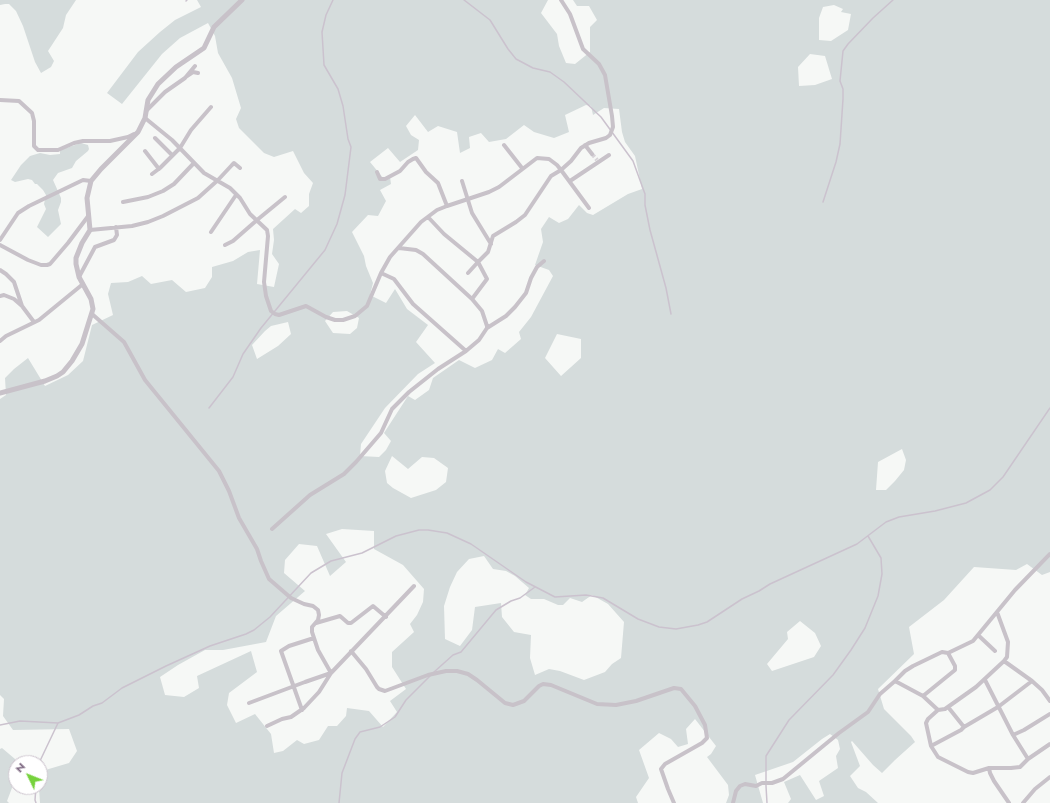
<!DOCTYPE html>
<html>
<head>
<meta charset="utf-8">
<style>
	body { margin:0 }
	#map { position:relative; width:1050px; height:803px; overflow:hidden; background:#f6f8f6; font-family:Jost,sans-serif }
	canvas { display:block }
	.north { position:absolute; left:8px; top:755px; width:40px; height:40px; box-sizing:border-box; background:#fff; border:1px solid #ccc3cd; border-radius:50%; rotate:313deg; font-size:11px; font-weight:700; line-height:16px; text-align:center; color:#7f6a83 }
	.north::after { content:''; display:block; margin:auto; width:14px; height:18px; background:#76d23c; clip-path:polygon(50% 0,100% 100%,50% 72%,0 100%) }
</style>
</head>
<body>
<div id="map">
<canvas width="1050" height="803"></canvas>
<div class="north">N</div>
</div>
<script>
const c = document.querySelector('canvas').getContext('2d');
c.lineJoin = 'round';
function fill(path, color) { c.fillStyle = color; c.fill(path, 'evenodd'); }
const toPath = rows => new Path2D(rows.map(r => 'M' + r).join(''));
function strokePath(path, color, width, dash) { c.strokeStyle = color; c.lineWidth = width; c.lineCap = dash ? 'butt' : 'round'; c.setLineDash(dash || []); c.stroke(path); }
const green = toPath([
	[0,0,76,0,66,15,63,28,48,51,54,61,51,67,41,73,35,62,23,26,16,11,9,4,5,4,0,5],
	[197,0,548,0,541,13,557,34,559,46,566,63,575,64,590,52,590,27,597,20,589,6,577,6,573,0,1050,0,1050,572,1042,575,1027,564,1016,570,974,567,944,600,909,627,914,654,878,689,884,709,911,736,915,742,895,760,882,773,873,765,852,741,851,742,860,766,850,776,858,788,866,792,878,803,788,803,791,799,784,782,800,775,816,800,824,796,819,781,838,768,836,756,840,749,838,740,830,734,822,739,793,762,755,775,763,803,726,803,729,795,728,785,707,757,711,754,716,746,695,719,686,729,688,744,678,747,671,739,659,733,639,750,649,778,636,797,638,803,40,803,39,788,40,787,42,771,69,763,77,751,69,729,13,730,3,716,4,699,0,695,0,399,6,395,5,378,14,369,28,358,45,386,68,375,83,361,92,325,113,315,108,294,111,283,128,282,142,276,151,284,172,280,186,292,205,288,212,277,212,267,233,261,248,252,260,250,257,284,274,287,279,264,272,254,274,240,273,229,295,209,301,213,309,206,309,194,313,183,304,173,293,151,274,157,264,153,239,128,236,119,241,108,232,78,218,53,215,36,208,23,180,38,162,54,122,104,107,93,138,52,160,32,175,20,201,7],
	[834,5,843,9,841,12,851,14,848,30,831,41,819,40,819,18,823,7],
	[810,54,825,56,832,79,815,85,799,86,798,67],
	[586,105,591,106,593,115,604,108,619,109,622,132,625,142,635,156,642,189,628,194,593,215,587,213,579,205,568,219,559,223,549,217,541,229,543,242,535,265,549,270,553,276,531,317,519,332,521,339,505,353,498,349,492,360,475,368,459,360,433,378,429,390,415,400,408,396,384,433,391,441,386,450,379,457,360,456,361,444,385,408,418,374,435,363,416,342,428,325,407,309,395,289,386,303,370,295,373,283,366,266,364,256,352,232,368,215,378,216,386,201,380,190,391,184,390,177,384,179,370,162,388,148,400,162,418,150,419,140,411,135,406,126,415,115,428,132,438,126,457,132,460,153,470,148,469,137,481,133,489,142,506,139,524,125,534,132,554,138,569,132,565,115],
	[347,311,359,318,357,328,350,334,333,333,325,321,333,312],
	[288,322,291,334,278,346,257,359,252,345,265,331,271,326],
	[557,334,581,339,581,358,561,376,545,358],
	[902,449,906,460,904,470,895,481,886,490,876,490,878,462],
	[392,456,408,469,422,457,434,458,448,468,446,482,436,490,411,498,393,488,387,483,385,471],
	[342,529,374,531,374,549,403,565,424,589,423,602,417,615,410,624,414,632,392,652,392,667,406,689,390,701,397,712,383,727,369,711,347,708,346,716,337,726,328,726,319,740,304,744,297,740,283,751,274,753,271,734,255,714,236,723,227,705,229,693,257,672,251,651,197,676,199,688,184,697,165,695,160,677,178,665,205,650,223,650,266,642,276,616,305,591,284,573,285,560,299,544,317,546,330,576,346,562,326,534],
	[484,556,493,569,506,571,515,576,529,588,525,595,531,599,544,599,558,605,563,605,570,598,582,602,592,595,608,604,624,622,621,658,612,664,605,672,584,680,560,671,549,669,535,675,530,658,531,635,514,632,502,617,501,603,475,607,472,630,460,646,445,639,444,606,450,587,457,572,469,559],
	[800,621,815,633,821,646,814,657,772,671,767,664,788,639,787,632],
	[81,143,88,145,89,149,88,151,76,161,72,168,58,173,53,180,61,198,61,202,58,210,61,224,48,237,37,227,46,209,44,204,46,195,43,190,37,184,35,184,32,180,28,179,15,182,11,180,21,165,30,156,40,153,50,155,60,154,60,150],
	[2,748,15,759,15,780,7,801,9,803,0,803,0,749]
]);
const stream = toPath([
	[464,0,490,20,508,49,516,59,533,68,550,72,564,82,601,117,633,161,645,194,645,205,650,230,666,288,671,314],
	[186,1,187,0],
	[823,202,836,162,840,144,843,99,843,89,840,81,843,51,848,44,873,18,893,0],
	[209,408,233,377,243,354,261,328,325,250,337,224,345,195,351,147,348,139,343,106,338,89,324,65,322,32,326,15,333,0],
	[434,672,453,655,461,652,496,610,511,601,520,598,535,587],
	[0,725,20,721,58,723,79,715,93,706,102,703,122,688,166,666,210,646,246,634,254,630,270,617,311,573,331,561,362,553,396,536,419,530,428,530,447,533,471,544,526,582,555,597,586,595,603,598,638,619,659,627,676,629,698,625,707,622,742,599,759,591,770,584,857,544,886,522,899,517,935,511,966,503,990,490,1003,477,1050,408],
	[39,763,58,723],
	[36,787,35,800,36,803],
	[339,803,342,773,355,739,360,732,380,727,395,717,406,700,430,676],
	[767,803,766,786,766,756,789,720,833,675,851,650,865,628,878,596,882,574,881,558,868,536]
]);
const minorTunnel = toPath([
	[592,154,597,160]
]);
const minor = toPath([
	[187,76,193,72,198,73],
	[0,100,19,101,32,113,34,121,34,146,38,150,58,150,74,143,83,141,110,141,128,137,134,134],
	[146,111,165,92,185,78,195,66],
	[145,118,172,140,204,173,230,188,240,198,250,214,267,230,268,236,264,282,266,296,271,311,275,314,279,315,306,306,326,317,335,320,343,320,355,316,367,306,381,273,390,257,421,222,437,210,447,206,489,192,499,187,537,158,549,159,557,165,561,170,571,161,581,148,589,143,606,138,610,135,613,127,612,116,605,75,599,64,583,49,570,14,561,0],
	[155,138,172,155],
	[504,145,522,168],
	[585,145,592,154],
	[145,151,159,169],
	[377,172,380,179,385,179,400,171,408,162,413,159,416,158,426,172,438,183,447,206],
	[152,174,160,168,180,148,191,130,211,107],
	[462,181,472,213,491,244],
	[570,181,609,155],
	[123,202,148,197,163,191,174,184,194,163],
	[428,217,444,234,478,262,468,273],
	[90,230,132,226,148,222,163,216,198,198,218,180,232,165,234,163,240,168],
	[211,232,236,195],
	[0,240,18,213,29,206,83,180,91,181],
	[0,245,28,260,41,265,47,265,50,264,68,243,89,215],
	[225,245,233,241,257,220,285,197],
	[399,248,416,250,423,254,472,299],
	[0,270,6,274,14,282,22,306],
	[381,273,394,279,413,304,466,351],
	[79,277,95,247,114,240,117,235,116,227],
	[0,296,4,295,14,299,22,306,34,322],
	[92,314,124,342,145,380,219,471,229,491,239,518,257,549,261,561,269,579,291,598,304,604,313,606,318,610,319,615,318,620,312,627,312,632,318,650,331,673,414,586],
	[487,328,506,316,515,307,526,293,531,278,537,267,544,261],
	[0,341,6,336,39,320,83,284],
	[272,529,310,495,344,474,356,462,381,433,392,409,409,392,438,369,466,351,479,340,487,328,487,326,482,311,472,299,487,279,478,262,488,252,493,236,516,222,525,215,551,176,561,170,589,208],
	[997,612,1008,642,1007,657,1004,661],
	[316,623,340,616,348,623,351,623,373,606,386,617],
	[978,635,995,651],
	[351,651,366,669,377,687,379,689,385,691,428,675,446,671,457,671,468,674,477,680,505,703,513,705,524,701,539,686,543,684,551,685,597,704,616,705,636,701,674,688,681,689,695,706,705,725,707,738,702,743,665,764,661,769,668,789,674,803],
	[895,681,905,671,913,666,942,652,948,653,973,641,1015,590,1050,554],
	[923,696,955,670,955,666,948,653],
	[249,703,305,682,331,673],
	[948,707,964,727],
	[302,710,281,651,289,646,314,638],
	[938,710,928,719,926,723,931,746,938,757,968,772,973,773,989,768,1011,768,1020,767,1028,759,1013,735,985,680],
	[267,726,282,719,291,717,304,708,319,692,331,673],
	[1013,735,1024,730,1050,714],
	[931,746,961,730,964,727,998,707,1032,681],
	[1028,759,1050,744],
	[989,768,990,773,994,781,1009,803],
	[733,803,736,791,740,786,745,784,756,786,762,783,772,783,783,779,839,733,868,712,880,694,895,681,923,696,938,710,945,709,976,687,1004,661,1032,681,1042,690,1050,701],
	[1023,803,1035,789,1050,777]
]);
const tertiary = toPath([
	[0,393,45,381,57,376,63,372,72,361,82,344,93,309,91,299,79,277,76,264,76,258,82,243,90,230,87,198,91,181,101,169,138,132,145,118,148,100,158,84,176,67,204,48,214,27,242,0]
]);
fill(green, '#d5dcdc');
strokePath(stream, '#cbc2ce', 1.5);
strokePath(minorTunnel, '#d8d4d9', 4, [4, 2]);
strokePath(minor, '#c8c2c9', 4);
strokePath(tertiary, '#c8c2c9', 5);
</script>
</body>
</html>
